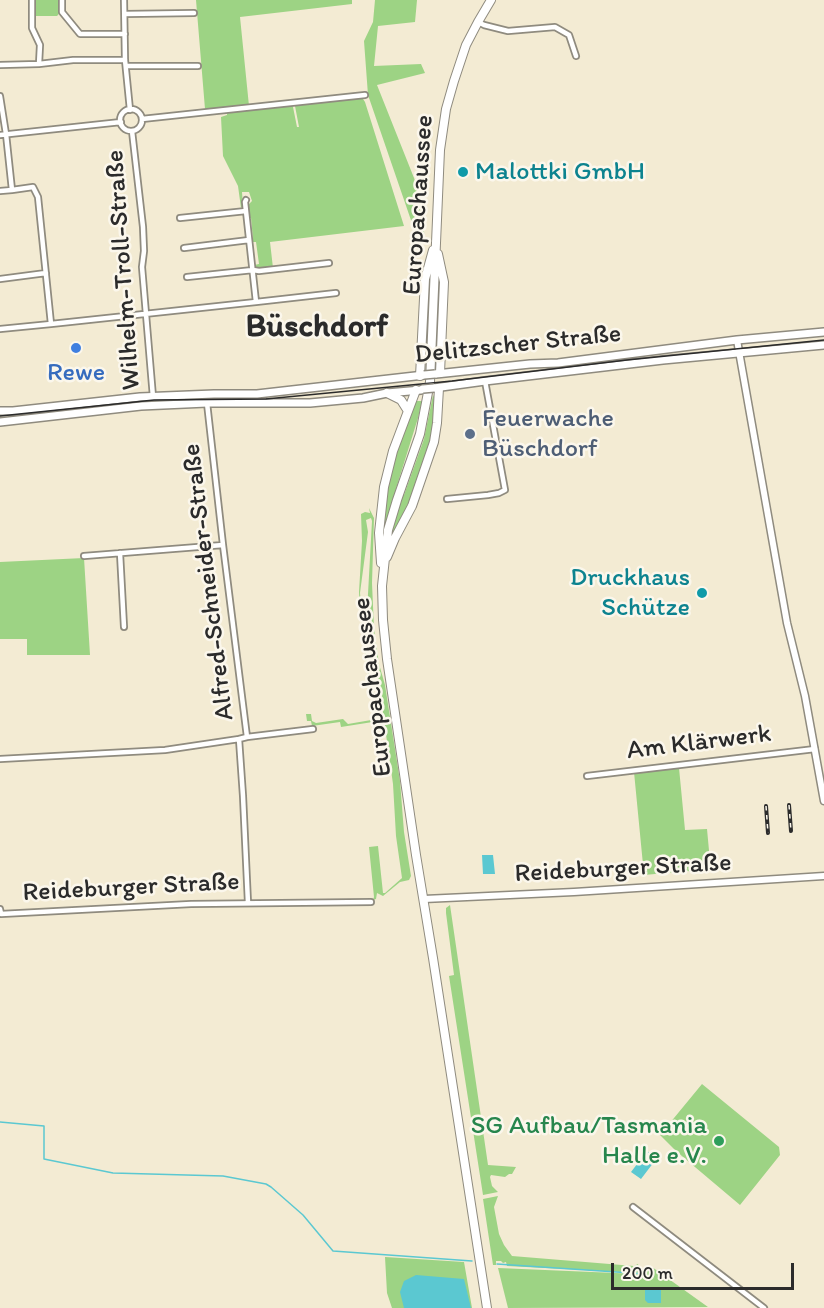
<!DOCTYPE html>
<html>
<head>
<meta charset="utf-8">
<style>
	body { margin:0 }
	#map { position:relative; width:824px; height:1308px; overflow:hidden; background:#f3ebd3; font-family:Itim,sans-serif }
	canvas { display:block }
	.scale { position:absolute; left:611px; top:1263px; width:183px; height:27px; box-sizing:border-box; border:3px solid #2b2b2b; border-top:0; padding-left:8px; font-size:18px; line-height:21px; white-space:nowrap; color:#2b2b2b; -webkit-text-stroke:4px #fbf7ec; paint-order:stroke }
</style>
</head>
<body>
<div id="map">
<canvas width="824" height="1308"></canvas>
<div class="scale">200 m</div>
</div>
<script>
const c = document.querySelector('canvas').getContext('2d');
c.lineJoin = 'round';
function fill(path, color) { c.fillStyle = color; c.fill(path, 'evenodd'); }
const toPath = rows => new Path2D(rows.map(r => 'M' + r).join(''));
function strokePath(path, color, width, dash) { c.strokeStyle = color; c.lineWidth = width; c.lineCap = dash ? 'butt' : 'round'; c.setLineDash(dash || []); c.stroke(path); }
function label(font, color, halo, rows, align = 'center') {
  c.font = font + ' Itim,sans-serif'; c.lineWidth = 5; c.setLineDash([]); c.textBaseline = 'middle'; c.strokeStyle = halo; c.fillStyle = color; for (const [text, x, y, turn = 0] of rows) {
    c.save(); c.translate(x, y); c.rotate((+turn || 0) * Math.PI / 180); c.textAlign = isNaN(turn) ? turn : align; if (halo) c.strokeText(text, 0, 0); c.fillText(text, 0, 0); c.restore();
  }
}
const green = toPath([
	[35,0,59,0,60,12,58,15,57,16,35,16],
	[196,0,352,0,352,4,240,17,249,106,205,109],
	[375,0,417,0,415,22,378,26,374,66,421,64,425,73,377,85,416,183,425,238,422,239,419,228,414,229,368,95,364,41,373,22],
	[360,97,363,99,365,102,404,226,270,242,273,268,257,270,254,268,254,265,259,264,256,242,252,242,251,239,253,239,251,218,248,218,247,206,252,201,249,192,242,192,243,206,241,208,238,186,223,156,221,117,227,115,227,113,292,105,293,107,297,127,299,127,295,106,296,105],
	[433,395,435,399,435,414,432,441,412,497,389,545,392,530,402,495,404,495,424,439],
	[415,401,422,401,418,418,395,492,396,493,382,548,382,519,392,465],
	[369,508,374,518,372,583,374,629,379,664,385,685,400,781,404,832,411,876,409,880,400,882,383,896,377,893,376,899,373,900,374,897,369,847,378,846,383,893,385,893,402,878,396,836,393,784,379,685,372,658,367,612,372,521,371,518,366,520,368,532,360,593,366,655,379,721,341,727,340,722,312,726,311,721,307,721,306,714,311,714,312,721,316,723,343,719,348,724,377,719,366,663,360,611,359,592,362,541,361,514,365,512,370,513],
	[84,558,90,655,27,655,27,639,0,639,0,562],
	[679,768,685,830,707,829,711,872,692,872,688,871,644,875,634,772],
	[450,905,488,1165,516,1167,512,1174,509,1174,505,1177,491,1175,490,1177,492,1186,498,1192,483,1195,449,976,454,975,446,913,446,908],
	[702,1084,779,1147,780,1155,740,1205,676,1151,660,1135],
	[498,1196,494,1207,499,1234,504,1245,512,1256,634,1266,638,1264,640,1273,507,1266,506,1262,503,1263,501,1261,496,1261,496,1265,493,1265,483,1199],
	[385,1257,464,1262,472,1308,392,1308,387,1293],
	[652,1267,708,1307,508,1308,498,1268,639,1274]
]);
const water = toPath([
	[482,855,493,855,495,874,483,874],
	[647,1151,657,1158,641,1179,631,1172],
	[416,1275,464,1279,471,1308,404,1308,400,1292,404,1281],
	[647,1287,660,1287,661,1288,661,1303,648,1303,645,1300,645,1289]
]);
const stream = toPath([
	[0,1122,44,1126,44,1159,113,1173,223,1176,266,1184,271,1187,303,1215,333,1251,472,1261],
	[497,1264,646,1274]
]);
const minor = toPath([
	[32,0,32,28,40,45,39,64],
	[62,0,62,12,80,34,125,34],
	[124,0,125,60,130,110],
	[125,14,194,13],
	[478,22,484,25,508,31,555,27,569,35,576,56],
	[0,65,39,64,73,60,125,60],
	[126,66,198,66],
	[0,96,6,134,12,190,0,191],
	'120 120a11 11 0 1 1 22 0a11 11 0 1 1-22 0Z',
	[142,119,365,95],
	[132,131,143,227,144,251,142,267,153,397],
	[0,135,121,122],
	[12,190,33,187,38,197,51,324,256,302,245,202,246,200],
	[180,218,246,211],
	[184,248,249,240],
	[187,277,253,270,259,271,329,263],
	[0,279,46,273],
	[256,302,336,293],
	[0,329,51,324],
	[207,403,223,545,247,737,239,739,243,796,248,903],
	[447,499,488,495,499,493,505,490,485,381],
	[120,553,124,627],
	[84,556,223,545],
	[247,737,313,729],
	[0,759,165,750,239,739],
	[587,776,815,749],
	[0,909,1,914,191,904,371,902],
	[633,1207,764,1308]
]);
const tertiary = toPath([
	[737,340,787,623,805,696,824,801],
	[424,899,574,892,824,876]
]);
const secondary = toPath([
	[436,374,530,364,558,363,737,340,824,332],
	[434,388,485,381,663,360,824,345],
	[0,411,13,411,140,397,214,394,257,394,424,375],
	[0,422,141,406,207,403,310,403,363,398,387,393,421,390]
]);
const primary = toPath([
	[438,254,444,282,440,373],
	[420,376,425,279,433,250],
	[387,393,401,400,408,411],
	[387,557,395,538,412,506,434,442,437,423,439,388],
	[381,563,379,533,384,487,393,451,416,390],
	[487,1308,433,958,416,855,387,659,383,620,382,586,388,530,397,500,420,434,430,382,440,150,446,109,454,81,466,45,478,22,491,0]
]);
const tram = toPath([
	[0,416,154,400,266,399,452,381,627,360,824,340]
]);
const rail = toPath([
	[789,805,791,831],
	[766,806,768,833]
]);
const secondaryBridge = toPath([
	[424,375,435,374],
	[423,389,434,388]
]);
const markers = [
	[463,172,6,"#0f9aa8"],
	[76,348,6,"#3f7fe0"],
	[470,434,6,"#5c6f8a"],
	[702,593,6,"#0f9aa8"],
	[719,1141,6,"#2e9e5b"]
];
const cultureNames = [
	["Malottki GmbH",475,172],
	["Druckhaus",690,578,"right"],
	["Schütze",690,608,"right"]
];
const streetNames = [
	["Europachaussee",419,205,-86],
	["Wilhelm-Troll-Straße",124,270,-94],
	["Delitzscher Straße",518,345,-6],
	["Alfred-Schneider-Straße",209,582,-97],
	["Europachaussee",373,687,-97],
	["Am Klärwerk",699,743,-7],
	["Reideburger Straße",623,869,-3],
	["Reideburger Straße",131,888,-3]
];
const shopNames = [
	["Rewe",76,373]
];
const serviceNames = [
	["Feuerwache",482,419],
	["Büschdorf",482,449]
];
const leisureNames = [
	["SG Aufbau/Tasmania",707,1126],
	["Halle e.V.",707,1156]
];
const districtNames = [
	["Büschdorf",317,328]
];
fill(green, '#9dd384');
fill(water, '#5bc8d1');
strokePath(stream, '#5bc8d1', 1.5);
strokePath(minor, '#8f8b7f', 8);
strokePath(tertiary, '#8f8b7f', 9);
strokePath(secondary, '#8f8b7f', 10);
strokePath(primary, '#8f8b7f', 10);
strokePath(minor, '#fff', 4.5);
strokePath(tertiary, '#fff', 6);
strokePath(secondary, '#fff', 7);
strokePath(primary, '#fff', 8);
strokePath(tram, '#2b2b2b', 1.5);
strokePath(rail, '#2b2b2b', 4);
strokePath(rail, '#fbf7ec', 1.5, [4.5]);
strokePath(secondaryBridge, '#8f8b7f', 10, []);
strokePath(secondaryBridge, '#fff', 7);
for (const [x, y, r, color] of markers) { const dot = new Path2D(); dot.arc(x, y, r, 0, 2 * Math.PI); c.fillStyle = color; c.fill(dot); strokePath(dot, '#fbf7ec', 2); }
label('26px', '#0d838f', '#fbf7ec', cultureNames, 'left');
label('26px', '#2b2b2b', '#fbf7ec', streetNames);
label('26px', '#366cbe', '#fbf7ec', shopNames);
label('26px', '#4e5e75', '#fbf7ec', serviceNames, 'left');
label('26px', '#27864d', '#fbf7ec', leisureNames, 'right');
label('bold 32px', '#2b2b2b', '#fbf7ec', districtNames);
</script>
</body>
</html>
